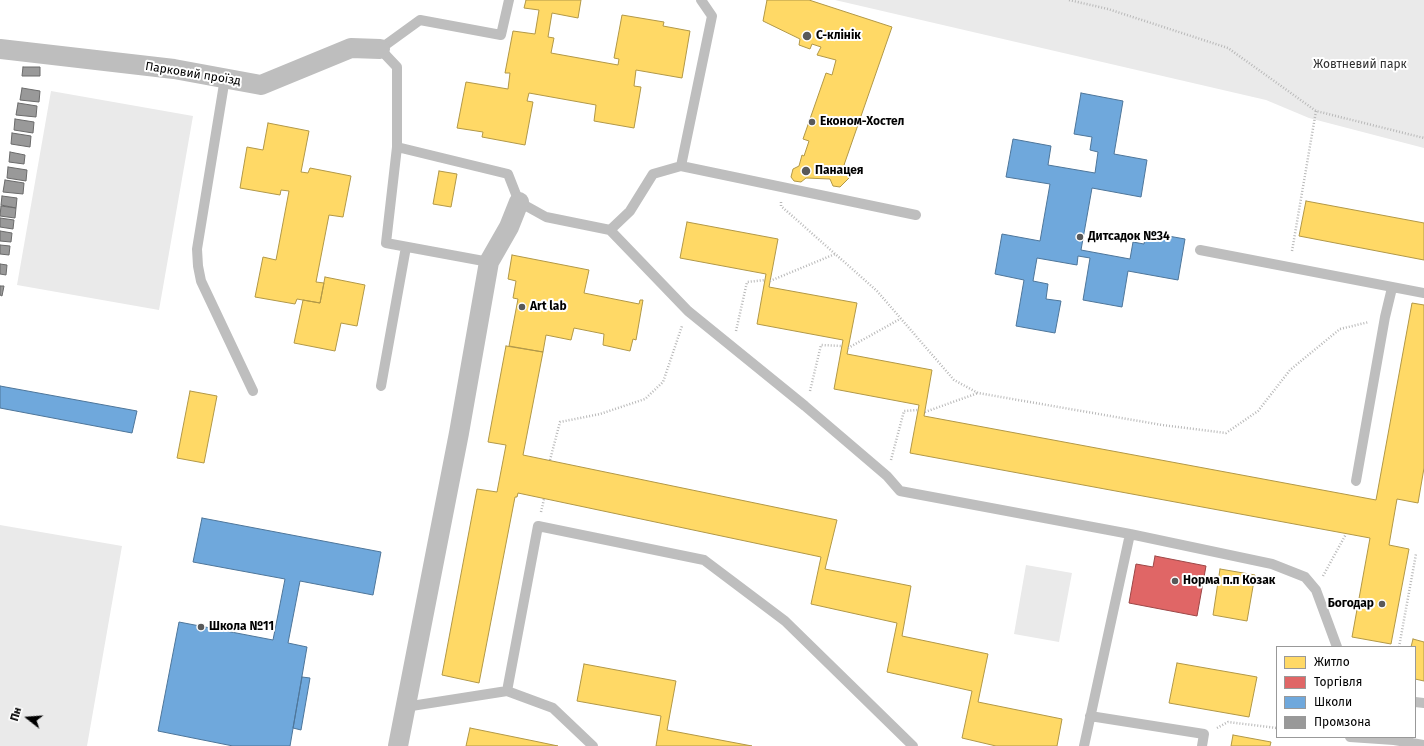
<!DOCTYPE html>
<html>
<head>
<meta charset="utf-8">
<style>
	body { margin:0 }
	#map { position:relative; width:1424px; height:746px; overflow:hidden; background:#fff; font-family:"Fira Sans",sans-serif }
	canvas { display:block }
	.legend { position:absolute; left:1276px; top:646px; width:140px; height:92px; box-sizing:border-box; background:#fff; border:1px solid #999; margin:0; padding:5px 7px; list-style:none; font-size:12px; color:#000 }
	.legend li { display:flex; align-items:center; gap:8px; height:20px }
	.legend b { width:20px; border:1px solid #999 }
	.north { position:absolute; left:8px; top:698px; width:40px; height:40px; -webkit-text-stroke:3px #fff; paint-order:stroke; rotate:287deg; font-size:11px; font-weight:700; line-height:16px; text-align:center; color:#000 }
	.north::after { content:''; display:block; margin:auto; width:14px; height:18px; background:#000; clip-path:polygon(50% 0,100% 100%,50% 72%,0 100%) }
</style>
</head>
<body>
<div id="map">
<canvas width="1424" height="746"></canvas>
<ul class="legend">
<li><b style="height:11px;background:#ffd966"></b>Житло</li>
<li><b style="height:11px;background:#e06666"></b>Торгівля</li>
<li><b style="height:11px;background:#6fa8dc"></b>Школи</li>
<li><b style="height:11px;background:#999"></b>Промзона</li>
</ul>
<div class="north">Пн</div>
</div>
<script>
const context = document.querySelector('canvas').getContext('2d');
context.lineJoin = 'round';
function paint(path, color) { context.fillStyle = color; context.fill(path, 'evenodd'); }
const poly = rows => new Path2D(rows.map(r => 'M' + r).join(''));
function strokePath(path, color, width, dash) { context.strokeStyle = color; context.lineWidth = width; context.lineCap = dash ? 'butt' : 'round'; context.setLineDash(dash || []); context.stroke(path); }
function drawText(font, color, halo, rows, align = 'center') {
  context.font = font + ' "Fira Sans",sans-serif'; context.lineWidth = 4; context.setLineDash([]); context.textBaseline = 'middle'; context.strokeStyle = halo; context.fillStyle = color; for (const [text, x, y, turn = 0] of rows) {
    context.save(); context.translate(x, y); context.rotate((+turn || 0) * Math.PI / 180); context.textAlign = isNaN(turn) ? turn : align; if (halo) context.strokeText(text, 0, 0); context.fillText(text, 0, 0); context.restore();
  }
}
paint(poly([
	[835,0,1424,0,1424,148,1309,118,1266,100],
	[51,91,193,116,159,310,17,285],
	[0,525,122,546,87,746,0,746],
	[1026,565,1072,573,1059,642,1014,634]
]), '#eaeaea');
const homes = poly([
	[526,0,581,0,578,18,552,13,548,37,554,38,551,53,618,65,619,59,614,58,622,15,664,22,663,26,690,31,682,78,636,70,634,86,641,87,634,128,594,121,596,105,529,93,527,101,533,102,525,145,482,137,483,132,457,128,466,82,508,89,510,73,505,73,513,31,535,34,539,10,524,8,526,0],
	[767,0,809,0,892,27,844,165,852,168,849,178,840,187,833,186,830,179,806,178,801,182,794,181,791,177,793,169,799,166,802,155,804,156,809,141,803,139,826,73,832,75,836,60,817,55,821,47,812,44,810,49,799,45,800,39,763,21,767,0],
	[268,123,309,131,301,172,308,173,310,168,351,176,343,217,329,215,316,282,324,283,320,303,297,299,295,304,255,297,263,257,276,260,289,191,281,190,280,195,240,188,247,147,263,150,268,123],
	[439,171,457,174,451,207,433,204,439,171],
	[1306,201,1424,223,1424,260,1299,236,1306,201],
	[687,222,778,239,769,287,857,303,847,354,932,370,924,416,1376,500,1412,303,1424,305,1424,468,1418,503,1397,499,1389,545,1409,549,1391,644,1352,637,1370,538,910,453,919,405,834,389,843,340,757,324,766,274,680,258,687,222],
	[512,255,589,270,584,293,639,304,640,300,643,300,636,340,633,339,630,351,603,345,604,334,574,328,571,340,546,335,543,352,509,346,518,299,513,298,516,281,508,279,512,255],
	[325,277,365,285,357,326,341,323,335,351,294,343,303,300,320,303,325,277],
	[506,346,543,352,523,455,837,520,825,569,911,586,902,636,988,654,978,702,1062,719,1057,746,996,746,962,738,972,691,887,672,897,623,811,604,821,557,518,493,517,497,515,497,479,683,442,675,477,489,497,492,506,445,488,442,506,346],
	[190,391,217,396,204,463,177,458,190,391],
	[1220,569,1255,575,1247,621,1213,615,1220,569],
	[1413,639,1424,642,1424,681,1415,679,1415,647,1411,647,1413,639],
	[1177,663,1257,677,1249,717,1169,703,1177,663],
	[584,664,676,681,667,730,752,746,656,746,661,716,577,701,584,664],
	[470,728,534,741,558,746,466,746,470,728],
	[1233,735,1271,742,1270,746,1231,746,1233,735]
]);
paint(homes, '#ffd966');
strokePath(homes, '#b29847', 1);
const shops = poly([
	[1155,556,1206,566,1197,616,1129,603,1136,564,1153,567,1155,556]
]);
paint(shops, '#e06666');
strokePath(shops, '#9d4747', 1);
const schools = poly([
	[1081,93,1123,101,1114,154,1147,160,1141,197,1092,188,1081,250,1130,259,1133,242,1144,244,1146,232,1185,239,1178,280,1128,271,1122,307,1083,300,1090,258,1078,256,1077,265,1037,258,1033,281,1048,284,1046,299,1061,301,1055,333,1016,326,1024,280,995,274,1002,234,1040,241,1050,184,1006,177,1013,139,1051,146,1048,165,1095,173,1098,152,1090,150,1092,137,1074,134,1081,93],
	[0,386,137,411,132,433,0,408,0,386],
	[202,518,381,552,373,595,300,581,288,643,307,647,290,746,233,746,158,731,179,622,273,640,285,579,193,562,202,518],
	[302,677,310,678,301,730,293,728,302,677]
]);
paint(schools, '#6fa8dc');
strokePath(schools, '#4e769a', 1);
const industry = poly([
	[23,67,40,67,40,76,22,76,23,67],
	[22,88,40,91,39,102,20,100,22,88],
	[18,103,37,106,36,117,16,115,18,103],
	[15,119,34,122,33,133,14,130,15,119],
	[12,133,31,136,30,147,11,144,12,133],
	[10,152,25,155,24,164,9,162,10,152],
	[8,167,27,170,26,181,7,178,8,167],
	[5,180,24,183,23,194,3,192,5,180],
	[2,196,17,198,16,208,1,205,2,196],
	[1,206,16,208,15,218,0,216,1,206],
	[0,218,14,220,13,229,0,227,0,218],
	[0,231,12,233,11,242,0,241,0,231],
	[0,245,10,246,9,255,0,254,0,245],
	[0,264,7,265,6,275,0,274,0,264],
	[0,286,4,286,2,296,0,295,0,286]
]);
paint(industry, '#999');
strokePath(industry, '#6b6b6b', 1);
strokePath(poly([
	[1069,0,1108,9,1228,48,1316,111,1424,138],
	[781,202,781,206,877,291,954,380,978,393,1162,425,1226,433,1258,411,1290,370,1340,329,1369,322],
	[1292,251,1316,111],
	[770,281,835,254],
	[736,331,747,282,765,280],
	[848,348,900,319],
	[810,391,821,345,842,346],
	[925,412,978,393],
	[550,460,560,422,600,414,645,399,663,382,682,326],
	[891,460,904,411,918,410],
	[541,512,544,499],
	[1323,576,1346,534],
	[1399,647,1416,554],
	[1217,728,1228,722,1277,728]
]), '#b8b8b8', 2.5, [1, 2]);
strokePath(poly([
	[509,0,501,35,420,20,380,49,397,67,397,147,508,174,519,202,546,217,610,230,688,311,805,406,887,476,900,491,1130,534,1272,564,1305,577,1316,590,1337,647],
	[225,78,197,249,198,266,201,281,253,391],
	[397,147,386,243,489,262],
	[681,166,712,16,701,0],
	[610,230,630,211,653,174,681,166,916,215],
	[1200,250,1424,293],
	[381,386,406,247],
	[1356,481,1385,317,1392,288],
	[507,691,553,708,593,746],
	[1415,702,1424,703],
	[405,707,507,691,538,526,704,560,785,621,913,746],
	[1090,716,1204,734,1202,746],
	[1350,737,1394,740,1424,745],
	[1084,746,1130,534]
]), '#bebebe', 10);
strokePath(poly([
	[0,49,174,69,261,85,351,48,380,49],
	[398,746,459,433,489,262,509,227,519,202]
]), '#bebebe', 20);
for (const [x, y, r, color] of [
	[807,36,5,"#595959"],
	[812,122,4,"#595959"],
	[806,171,5,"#595959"],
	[1080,237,4,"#595959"],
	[522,307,4,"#595959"],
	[1175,581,4,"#595959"],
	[1382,604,4,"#595959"],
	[201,627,4,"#595959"]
]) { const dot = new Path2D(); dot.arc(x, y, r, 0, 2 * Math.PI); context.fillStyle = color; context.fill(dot); strokePath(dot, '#fff', 1.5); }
drawText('bold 12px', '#000', '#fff', [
	["С-клінік",816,36],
	["Економ-Хостел",820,122],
	["Панацея",815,171],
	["Дитсадок №34",1088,237],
	["Art lab",530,307],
	["Норма п.п Козак",1183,581],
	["Богодар",1374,604,"right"],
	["Школа №11",209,627]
], 'left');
drawText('12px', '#303030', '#fff', [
	["Жовтневий парк",1360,65]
]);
drawText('12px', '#000', '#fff', [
	["Парковий проїзд",193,74,9]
]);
</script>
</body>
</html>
